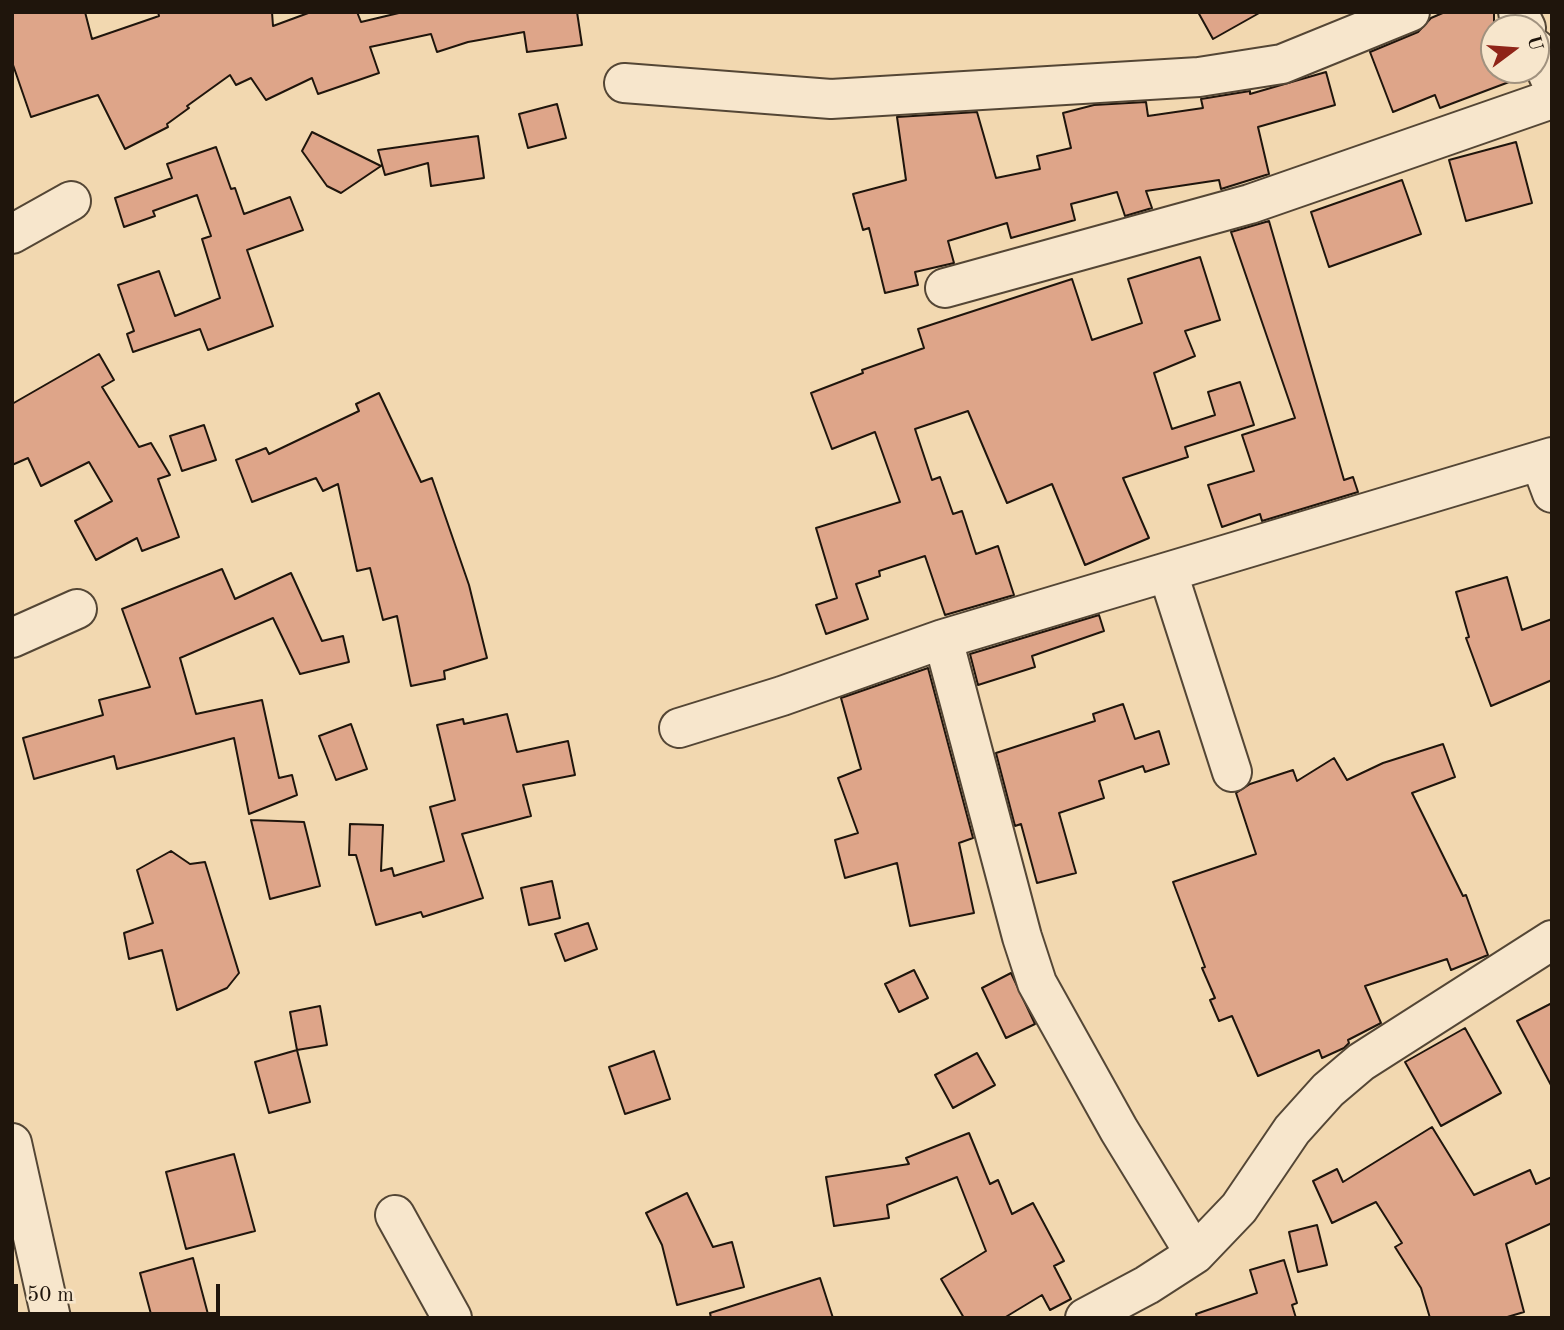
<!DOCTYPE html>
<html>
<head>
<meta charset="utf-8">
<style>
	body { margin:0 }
	#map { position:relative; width:1564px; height:1330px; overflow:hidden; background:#f2d8b0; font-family:"Old Standard TT",serif }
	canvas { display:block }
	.frame { position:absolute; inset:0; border:14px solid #1f150c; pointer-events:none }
	.north { position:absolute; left:1480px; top:14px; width:70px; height:70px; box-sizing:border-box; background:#f7e6cc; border:2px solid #a1927f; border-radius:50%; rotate:74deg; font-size:19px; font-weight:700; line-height:28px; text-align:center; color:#1f150c }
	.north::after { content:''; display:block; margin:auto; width:24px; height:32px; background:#8f2418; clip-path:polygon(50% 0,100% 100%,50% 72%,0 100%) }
	.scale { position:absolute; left:14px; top:1284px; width:206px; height:32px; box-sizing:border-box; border:4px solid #1f150c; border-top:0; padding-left:9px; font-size:21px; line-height:24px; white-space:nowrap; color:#1f150c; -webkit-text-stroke:5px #f7e6cc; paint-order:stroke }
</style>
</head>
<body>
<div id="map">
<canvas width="1564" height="1330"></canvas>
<div class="frame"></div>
<div class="north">U</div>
<div class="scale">50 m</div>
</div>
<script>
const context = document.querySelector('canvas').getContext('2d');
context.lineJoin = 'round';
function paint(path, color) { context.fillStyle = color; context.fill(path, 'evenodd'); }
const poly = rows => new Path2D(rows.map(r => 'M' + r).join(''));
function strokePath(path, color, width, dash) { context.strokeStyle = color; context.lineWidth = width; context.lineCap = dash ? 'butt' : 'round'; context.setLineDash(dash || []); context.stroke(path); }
const building = poly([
	[12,12,85,12,92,39,159,16,158,12,272,12,273,26,311,12,357,12,361,22,403,12,577,12,582,45,527,52,524,32,468,42,437,52,431,34,370,47,379,73,318,94,312,78,266,100,251,78,236,85,230,75,187,106,189,108,167,124,168,127,125,149,98,95,31,117,12,62,12,12],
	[1198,12,1261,12,1213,39,1198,12],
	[1445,12,1494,12,1494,70,1522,70,1525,76,1440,108,1435,95,1393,112,1370,52,1418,32,1431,18,1445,12],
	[1326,72,1335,105,1258,127,1269,174,1221,189,1219,180,1146,191,1152,208,1125,216,1117,192,1071,204,1075,220,1011,238,1007,223,948,241,954,263,915,272,918,285,885,293,869,228,863,230,853,194,906,180,897,117,977,112,996,178,1040,169,1037,156,1071,148,1063,113,1094,105,1146,102,1148,116,1203,108,1201,99,1250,91,1250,94,1326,72],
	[557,104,566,138,528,148,519,114,557,104],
	[312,132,381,166,341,193,327,186,302,151,312,132],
	[478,136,484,178,431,186,428,163,385,175,378,150,478,136],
	[1516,142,1532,203,1466,221,1449,160,1516,142],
	[216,147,231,189,235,188,244,214,290,197,303,230,247,250,273,326,208,350,200,329,133,352,127,334,134,331,118,285,159,271,175,316,220,298,202,239,211,236,197,195,153,211,155,216,124,227,115,198,172,178,167,164,216,147],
	[1402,180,1421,234,1329,267,1311,212,1402,180],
	[1269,221,1344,480,1353,477,1358,492,1262,521,1260,514,1222,527,1208,485,1254,471,1242,435,1295,418,1231,232,1269,221],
	[1200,257,1220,320,1185,331,1195,356,1154,373,1172,429,1215,415,1208,392,1240,382,1254,425,1185,447,1188,457,1123,478,1149,538,1085,565,1052,484,1007,503,968,411,915,429,932,480,940,477,953,514,962,511,976,554,998,546,1014,595,945,615,925,556,879,571,880,576,856,584,868,619,826,634,816,605,837,598,816,528,900,502,875,432,832,449,811,393,863,373,862,370,924,348,918,329,1072,279,1092,340,1142,323,1128,279,1200,257],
	[99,354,114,380,102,387,139,447,151,443,170,475,158,479,179,537,142,551,137,538,96,560,75,521,112,501,89,462,41,486,28,458,12,465,12,404,99,354],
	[379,393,421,482,432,478,469,585,487,658,444,671,445,679,411,686,397,616,383,620,370,568,357,571,338,484,323,491,316,478,252,502,236,460,266,448,269,454,359,411,356,404,379,393],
	[204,425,216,460,182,471,170,436,204,425],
	[222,569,235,599,291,573,322,641,343,636,349,662,300,674,273,618,180,658,196,714,262,700,279,778,292,775,297,795,249,814,234,738,117,769,114,756,34,779,23,738,103,715,99,700,150,687,122,609,222,569],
	[1507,577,1522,630,1552,619,1552,680,1491,706,1466,638,1469,637,1456,592,1507,577],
	[1099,615,1104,631,1032,656,1035,667,978,685,970,654,1099,615],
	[928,668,973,838,959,843,974,913,910,926,897,863,845,878,835,840,858,833,838,778,861,769,841,698,928,668],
	[1123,704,1135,739,1159,731,1169,764,1145,772,1143,766,1099,781,1104,798,1059,813,1076,873,1037,883,1021,824,1015,826,996,753,1095,721,1093,714,1123,704],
	[507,714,517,752,568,741,575,775,523,785,531,816,462,834,483,898,423,917,421,912,376,925,356,855,349,855,350,824,383,825,381,871,392,868,394,876,444,861,430,807,455,800,437,725,463,719,464,724,507,714],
	[351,724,367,769,336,780,319,736,351,724],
	[1443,744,1455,777,1412,793,1463,896,1466,895,1488,955,1451,970,1447,959,1365,986,1381,1023,1348,1040,1349,1043,1344,1048,1322,1058,1319,1050,1258,1076,1232,1016,1219,1021,1210,1000,1215,998,1202,968,1205,967,1173,882,1256,854,1236,793,1250,784,1293,770,1297,781,1334,758,1347,780,1383,763,1443,744],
	[251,820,304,822,320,886,270,899,251,820],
	[171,851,190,864,205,862,239,973,227,988,177,1010,162,950,129,959,124,933,153,923,137,870,171,851],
	[552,881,560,918,529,925,521,888,552,881],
	[588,923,597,949,565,961,555,934,588,923],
	[914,970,928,998,899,1012,885,984,914,970],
	[1011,973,1035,1024,1006,1038,982,988,1011,973],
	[1552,1003,1552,1087,1517,1021,1552,1003],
	[320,1006,327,1045,297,1050,290,1012,320,1006],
	[1465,1028,1501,1093,1441,1126,1405,1062,1465,1028],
	[297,1050,310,1102,269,1113,255,1062,297,1050],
	[654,1051,670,1099,625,1114,609,1067,654,1051],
	[977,1053,995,1085,953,1108,935,1075,977,1053],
	[1432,1127,1474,1195,1530,1170,1536,1184,1552,1177,1552,1223,1506,1244,1524,1312,1504,1318,1430,1318,1421,1288,1395,1247,1402,1243,1376,1202,1332,1223,1313,1181,1337,1169,1343,1182,1432,1127],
	[969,1133,990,1184,998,1180,1012,1214,1033,1203,1064,1261,1054,1266,1071,1299,1050,1310,1042,1295,1004,1318,964,1318,941,1279,986,1251,957,1177,887,1205,889,1218,834,1226,826,1177,909,1164,906,1158,969,1133],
	[234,1154,255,1231,186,1249,166,1172,234,1154],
	[687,1193,713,1247,732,1242,744,1287,677,1305,662,1245,646,1213,687,1193],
	[1317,1225,1327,1265,1298,1272,1289,1232,1317,1225],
	[193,1258,209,1318,152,1318,140,1273,193,1258],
	[1284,1260,1297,1303,1292,1305,1296,1318,1197,1318,1196,1314,1257,1293,1250,1270,1284,1260],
	[820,1278,833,1318,711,1318,710,1313,820,1278]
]);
paint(building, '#dea589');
strokePath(building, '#1f150c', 2);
const minor = poly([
	[1518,12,1526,28],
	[1536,49,1552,83],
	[624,83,831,99,1199,77,1282,64,1410,12],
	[12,234,71,201],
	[945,288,1250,204,1552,99],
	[1540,461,1552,493],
	[1168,573,1232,772],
	[12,638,77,609],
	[943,639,1022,937,1037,983,1119,1130,1195,1254],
	[679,728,782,696,943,639,1552,457],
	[12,1143,51,1318],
	[395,1215,452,1318],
	[1085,1318,1147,1285,1195,1254,1239,1208,1292,1130,1328,1090,1361,1062,1552,940]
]);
strokePath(minor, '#544635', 42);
strokePath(minor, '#f7e6cc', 38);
</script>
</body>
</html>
